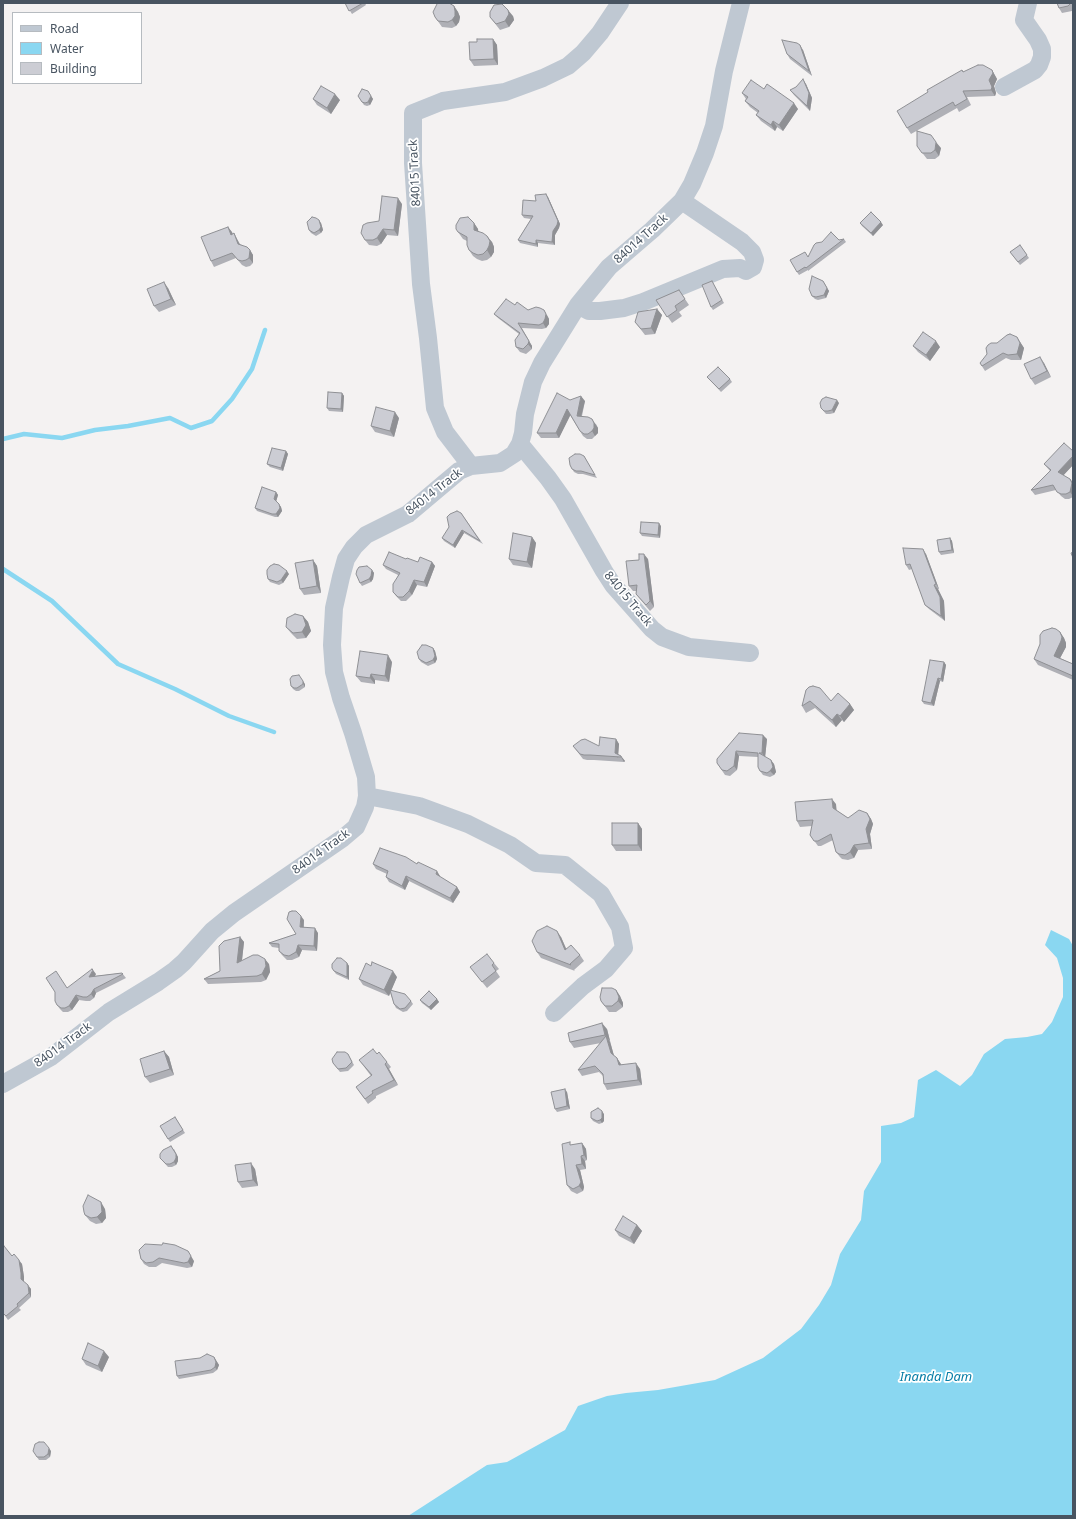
<!DOCTYPE html>
<html>
<head>
<meta charset="utf-8">
<style>
	body { margin:0 }
	#map { position:relative; width:1076px; height:1519px; overflow:hidden; background:#f4f2f2; font-family:"Noto Sans",sans-serif }
	canvas { display:block }
	.frame { position:absolute; inset:0; border:4px solid #485461; pointer-events:none }
	.legend { position:absolute; left:12px; top:12px; width:130px; height:72px; box-sizing:border-box; background:#fff; border:1px solid #b6bbc0; margin:0; padding:5px 7px; list-style:none; font-size:12px; color:#485461 }
	.legend li { display:flex; align-items:center; gap:8px; height:20px }
	.legend b { width:20px; border:1px solid #b6bbc0 }
</style>
</head>
<body>
<div id="map">
<canvas width="1076" height="1519"></canvas>
<div class="frame"></div>
<ul class="legend">
<li><b style="height:5px;background:#bfc8d2"></b>Road</li>
<li><b style="height:11px;background:#8ad7f1"></b>Water</li>
<li><b style="height:11px;background:#cccdd4"></b>Building</li>
</ul>
</div>
<script>
const context = document.querySelector('canvas').getContext('2d');
context.lineJoin = 'round';
function paint(path, color) { context.fillStyle = color; context.fill(path, 'evenodd'); }
const poly = rows => new Path2D(rows.map(r => 'M' + r).join(''));
function strokePath(path, color, width, dash) { context.strokeStyle = color; context.lineWidth = width; context.lineCap = dash ? 'butt' : 'round'; context.setLineDash(dash || []); context.stroke(path); }
function drawText(font, color, halo, rows, align = 'center') {
  context.font = font + ' "Noto Sans",sans-serif'; context.lineWidth = 3.5; context.setLineDash([]); context.textBaseline = 'middle'; context.strokeStyle = halo; context.fillStyle = color; for (const [text, x, y, turn = 0] of rows) {
    context.save(); context.translate(x, y); context.rotate((+turn || 0) * Math.PI / 180); context.textAlign = isNaN(turn) ? turn : align; if (halo) context.strokeText(text, 0, 0); context.fillText(text, 0, 0); context.restore();
  }
}
paint(poly([
	[1051,930,1069,939,1073,946,1073,1516,408,1516,487,1465,507,1462,565,1430,578,1406,607,1396,626,1393,658,1390,715,1380,763,1358,801,1329,819,1305,831,1285,840,1254,861,1220,864,1191,881,1162,881,1126,901,1123,914,1117,918,1080,936,1070,960,1086,972,1075,984,1054,1005,1039,1027,1037,1042,1034,1052,1022,1063,997,1063,978,1057,958,1045,945]
]), '#8ad7f1');
strokePath(poly([
	[3,439,24,434,62,438,95,430,128,426,170,418,191,428,212,421,232,399,252,369,265,330],
	[3,569,52,601,118,664,175,689,229,716,274,732]
]), '#8ad7f1', 4.5);
strokePath(poly([
	[1004,87,1035,70,1039,65,1042,57,1042,49,1038,40,1024,20,1028,3],
	[578,305,589,311,600,311,624,308,643,302,723,269,740,268,746,271,753,267,755,260,752,252,742,242,682,201],
	[520,444,548,478,563,499,604,571,613,585,652,629,662,637,689,647,750,653],
	[471,466,445,432,435,408,428,338,421,284,413,163,413,113,443,101,505,92,543,78,568,66,583,53,600,33,620,3],
	[367,796,419,806,468,824,510,845,536,863,565,865,601,894,620,927,624,948,606,969,583,986,554,1013],
	[3,1084,51,1057,109,1012,158,982,175,970,184,962,212,931,234,913,343,838,356,827,365,807,367,796,366,777,353,733,341,698,334,672,332,645,334,608,341,577,346,559,354,547,366,535,408,514,459,471,471,466,500,463,514,454,520,444,523,433,525,414,533,382,542,363,578,305,609,267,652,230,682,201,692,184,705,153,714,126,724,71,741,3]
]), '#bfc8d2', 18);
paint(poly([
	[345,3,365,3,366,5,352,14],
	[1057,3,1073,3,1073,9,1072,11,1062,13,1059,8],
	[454,6,458,12,460,17,459,22,456,26,452,28,442,27,435,17],
	[513,16,514,20,509,27,500,30,490,17],
	[493,39,497,45,498,65,474,66,470,60,477,42],
	[803,50,812,76,790,59,787,54],
	[962,70,964,72,992,70,997,79,994,86,996,93,995,96,967,97,971,105,959,112,957,108,911,134,907,128],
	[806,84,812,98,810,111,794,95,790,90],
	[764,89,798,109,783,131,777,127,775,131,761,121,756,115,758,113,750,107,745,101,746,99,742,93],
	[368,91,373,99,370,105,367,106,364,105,358,96],
	[313,99,340,100,331,114,317,105],
	[917,146,941,148,939,156,935,159,927,159],
	[548,197,560,224,559,228,555,235,555,245,538,243,538,247,520,243,518,240,531,219,524,218,522,215,536,201],
	[402,204,398,236,387,235,381,244,377,246,369,245,365,240,379,221],
	[321,223,323,230,321,233,316,236,311,233,309,230],
	[474,223,478,229,478,231,492,242,494,247,494,252,491,257,487,260,482,261,477,259,473,256,469,250,467,241,463,239,458,232],
	[860,223,883,225,873,236,862,226],
	[228,227,233,234,234,233,237,239,240,244,250,250,253,255,253,263,250,266,246,267,242,265,236,258,214,267,211,261],
	[844,239,846,242,808,271,808,270,799,275,797,272,808,256,839,240],
	[1020,245,1029,258,1020,265,1010,252],
	[712,281,724,303,713,310,711,307],
	[823,281,829,291,826,298,818,300,815,299,812,296],
	[168,288,176,305,159,312,154,306],
	[679,290,689,305,679,312,682,316,672,323,656,300],
	[515,305,528,310,547,315,549,319,549,324,546,328,542,329,522,328,532,346,532,349,526,354,520,352,516,347,519,334,498,318,494,314],
	[657,309,662,315,655,334,645,335,635,322],
	[1020,342,1024,348,1021,360,1011,360,1006,358,985,371,980,363],
	[913,346,940,347,930,361,918,352],
	[1044,363,1051,377,1035,385,1031,379],
	[707,377,730,379,732,382,721,392],
	[342,393,344,396,343,412,329,411,327,408],
	[570,400,585,401,582,416,596,424,598,428,598,433,592,439,587,439,583,436,570,415,559,438,541,438,537,433],
	[839,403,834,413,830,414,826,414,821,408],
	[399,418,394,437,375,432,371,426],
	[286,451,288,454,283,471,270,467,267,464],
	[1073,451,1073,465,1063,475,1070,479,1073,483,1073,497,1069,499,1065,499,1061,496,1056,490,1035,495,1031,490,1050,471,1044,464],
	[584,456,597,478,583,474,578,474,574,472,570,465],
	[276,492,278,495,276,501,281,507,282,511,278,517,275,517,257,511,255,508],
	[461,513,483,544,464,533,455,548,444,541,442,538],
	[661,526,660,538,642,536,640,533],
	[532,537,536,543,532,568,513,565,509,559],
	[950,538,952,541,954,553,941,555,939,552],
	[926,554,939,589,938,589,944,601,945,621,929,609,925,605,912,569,909,570,906,565],
	[406,559,418,562,432,562,435,566,427,587,417,585,412,595,406,601,401,601,396,596,393,592,398,575,386,569,383,565],
	[648,559,654,607,650,611,640,599,636,594,636,591,633,591,629,586],
	[313,560,317,566,321,593,304,595,300,589],
	[372,570,374,573,373,579,371,582,362,586,360,583],
	[289,574,283,583,279,585,270,582,268,579],
	[303,616,308,622,311,631,306,638,297,639,291,633,286,627],
	[1060,632,1064,638,1066,643,1066,647,1060,658,1073,664,1073,680,1038,665,1034,659],
	[433,648,435,651,437,659,435,663,428,666,421,662,419,659],
	[392,662,389,682,375,680,375,684,361,682,356,676],
	[944,662,946,665,943,682,940,681,934,706,924,704,922,701],
	[305,684,305,687,299,691,296,691,293,689,291,686],
	[806,690,831,701,850,704,854,710,844,722,842,720,836,727,815,708,806,713,802,706],
	[616,739,619,744,618,754,621,756,625,761,624,762,594,760,587,760,583,759,573,746,599,746],
	[767,739,765,757,774,764,776,772,774,775,770,777,763,775,760,771,758,757,739,756,737,770,730,776,725,775,717,763,717,759],
	[836,804,836,810,848,818,867,813,871,819,873,824,870,834,872,849,858,850,854,858,848,860,842,859,840,857,836,852,833,840,821,846,818,846,810,835,812,826,800,827,797,821],
	[638,823,642,829,642,851,616,851,612,845],
	[373,864,417,864,440,876,440,877,457,887,460,892,453,903,409,881,405,890,389,882,386,877,387,874,376,869],
	[304,920,304,927,318,933,317,951,302,950,299,957,292,960,287,960,282,955,279,951,279,948,272,947,269,943,296,934],
	[240,937,244,942,242,961,269,964,270,972,266,980,261,982,208,984,204,979,220,971],
	[561,937,566,948,580,955,584,961,574,970,575,971,541,958,537,952],
	[347,963,349,966,349,980,336,974,332,968],
	[494,963,499,969,496,971,500,977,487,988,470,967],
	[122,973,126,978,96,993,94,998,90,1001,86,1001,79,1000,72,1010,68,1012,63,1012,60,1009,57,1005,67,988,96,974,95,976],
	[397,977,391,990,411,1001,413,1004,407,1011,403,1012,396,1008,394,1004,390,992,389,996,363,985,359,979],
	[616,990,620,996,623,1003,623,1007,616,1012,609,1012,601,1001],
	[437,999,439,1002,431,1010,422,1003,420,1000],
	[607,1029,614,1056,617,1058,621,1065,640,1069,642,1085,607,1090,604,1084,603,1076,599,1072,582,1076,578,1070,601,1043,574,1048,570,1042],
	[164,1051,169,1057,174,1075,150,1083,145,1077],
	[348,1054,354,1065,348,1071,340,1072,333,1063],
	[377,1054,387,1062,391,1067,389,1069,398,1085,376,1096,376,1098,368,1104,356,1087,371,1076,359,1060],
	[567,1092,570,1109,557,1112,555,1109],
	[604,1114,604,1121,602,1123,599,1124,593,1121,591,1118],
	[175,1117,185,1133,170,1142,168,1139],
	[582,1143,586,1149,587,1160,585,1161,586,1169,580,1170,584,1187,583,1191,577,1194,571,1191,567,1185,572,1145],
	[174,1149,178,1157,178,1161,176,1165,172,1167,168,1167,160,1158],
	[255,1169,258,1186,242,1188,238,1182],
	[105,1209,106,1218,102,1223,96,1224,90,1221,85,1215],
	[637,1225,642,1231,634,1244,619,1236,615,1230],
	[3,1246,12,1256,22,1264,24,1277,24,1282,31,1289,31,1297,19,1308,21,1310,8,1320,3,1313],
	[139,1250,194,1261,192,1267,187,1268,162,1263,156,1267,149,1267,144,1264,141,1259],
	[109,1357,102,1372,86,1365,82,1359],
	[214,1357,219,1365,217,1370,213,1373,179,1379,177,1376],
	[51,1451,50,1457,46,1460,39,1460,37,1457]
]), '#afb0b6');
paint(poly([
	[454,6,458,12,460,17,459,22,456,26,452,20],
	[508,10,513,16,514,20,509,27,505,21],
	[493,39,497,45,498,65,494,59],
	[800,45,803,50,812,76,809,71],
	[992,70,997,79,994,86,996,93,995,96,991,90,989,80],
	[803,79,806,84,812,98,810,111,807,106],
	[335,94,340,100,331,114,327,108],
	[371,96,373,99,370,105,368,102],
	[794,103,798,109,783,131,779,125],
	[773,121,777,127,775,131,771,125],
	[936,142,941,148,939,156,935,150],
	[546,194,548,197,560,224,559,228,555,235,555,245,552,242],
	[398,198,402,204,398,236,394,230],
	[319,220,321,223,323,230,321,233,319,230],
	[881,222,883,225,873,236,871,233],
	[474,223,478,229,479,236,474,230],
	[228,227,232,232,235,240,231,235],
	[383,229,387,235,381,244,377,238],
	[234,233,242,249,238,244],
	[487,236,492,242,494,247,494,252,491,257,487,250],
	[536,240,538,243,538,247,536,244],
	[250,250,253,255,253,263,249,258],
	[823,281,829,291,826,298,824,295],
	[164,282,168,288,176,305,171,299],
	[657,309,662,315,655,334,651,328],
	[544,310,549,319,549,324,546,328,543,323],
	[518,323,532,346,532,349,528,344],
	[1017,337,1024,348,1021,360,1017,354],
	[936,341,940,347,930,361,926,355],
	[1040,357,1044,363,1051,377,1047,371],
	[342,393,344,396,343,412,341,409],
	[581,396,585,401,580,421,577,416],
	[837,400,839,403,834,413,832,410],
	[567,409,571,414,559,438,556,433],
	[395,412,399,418,394,437,390,431],
	[592,419,598,428,598,433,595,436,592,431],
	[286,451,288,454,283,471,281,468],
	[1073,456,1073,465,1062,477,1058,472],
	[1070,479,1073,483,1073,496,1070,492],
	[276,492,278,495,276,502,274,499],
	[279,504,281,507,282,511,278,517,276,514],
	[659,523,661,526,660,538,658,535],
	[462,530,464,533,455,548,453,545],
	[532,537,536,543,532,568,527,562],
	[950,538,952,541,954,553,952,550],
	[923,549,926,554,939,589,936,584],
	[644,554,648,559,654,607,650,601],
	[313,560,317,566,321,593,317,586],
	[432,562,435,566,427,587,424,582],
	[372,570,374,573,373,579,371,582,369,579],
	[287,571,289,574,283,583,281,580],
	[414,580,417,585,412,595,409,591],
	[934,585,938,589,944,601,945,621,941,616],
	[303,616,308,622,311,631,306,638,302,632],
	[1060,632,1064,638,1066,643,1066,647,1058,662,1054,656],
	[433,648,435,651,437,659,435,663,433,660],
	[388,655,392,662,389,682,385,676],
	[944,662,946,665,943,682,941,679],
	[371,674,375,680,375,684,370,678],
	[938,678,940,681,934,706,931,703],
	[303,681,305,684,305,687,303,684],
	[850,704,854,710,844,722,840,716],
	[837,714,842,720,836,727,832,720],
	[763,735,767,739,765,758,762,753],
	[616,739,619,744,618,758,615,753],
	[736,751,739,756,737,770,734,766],
	[621,756,625,761,624,762,621,757],
	[771,760,774,764,776,772,774,775,770,771],
	[832,799,836,804,837,814,833,808],
	[867,813,871,819,873,824,870,834,872,849,869,843,866,829],
	[638,823,642,829,642,851,638,845],
	[854,845,858,850,854,858,850,852],
	[437,871,440,876,439,879,436,874],
	[406,876,409,881,405,890,402,886],
	[457,887,460,892,453,903,450,898],
	[301,916,304,920,303,932,300,927],
	[315,928,318,933,317,951,314,946],
	[557,931,561,937,569,956,565,950],
	[240,937,244,942,241,968,237,963],
	[298,945,302,950,299,957,296,952],
	[265,959,269,964,270,972,266,980,262,974],
	[347,963,349,966,349,980,347,977],
	[93,970,96,974,92,981,89,977],
	[393,971,397,977,389,996,384,990],
	[94,989,96,993,94,998,91,994],
	[616,990,620,996,623,1003,623,1007,618,1001],
	[76,995,79,1000,72,1010,69,1006],
	[437,999,439,1002,431,1010,429,1007],
	[602,1023,607,1029,610,1041,605,1035],
	[606,1036,610,1042,615,1059,611,1053],
	[164,1051,169,1057,174,1075,170,1069],
	[617,1058,621,1064,623,1071,619,1065],
	[636,1063,640,1069,642,1085,638,1080],
	[385,1064,389,1069,398,1085,394,1080],
	[565,1089,567,1092,570,1109,567,1106],
	[602,1111,604,1114,604,1121,602,1123,600,1120],
	[582,1143,586,1149,587,1160,584,1155],
	[171,1146,178,1157,178,1161,176,1165,174,1162],
	[581,1156,585,1161,586,1169,582,1164],
	[251,1163,255,1169,258,1186,253,1180],
	[576,1165,580,1170,584,1187,583,1191,579,1186],
	[101,1202,105,1209,106,1218,102,1223,97,1217],
	[637,1225,642,1231,634,1244,630,1238],
	[188,1251,194,1261,192,1267,188,1262],
	[19,1260,22,1264,24,1277,24,1283,21,1279],
	[28,1285,31,1289,31,1297,29,1293],
	[104,1351,109,1357,102,1372,98,1366],
	[214,1357,219,1365,217,1370,215,1367],
	[49,1448,51,1451,50,1457,48,1454]
]), '#8f9094');
const building = poly([
	[345,3,363,3,349,11,345,3],
	[437,3,449,3,454,6,455,11,455,16,452,20,448,22,438,21,435,17,433,12,437,4,437,3],
	[1057,3,1071,3,1068,6,1059,8,1057,3],
	[502,4,508,10,509,14,505,21,496,24,490,17,490,12,494,5,502,4],
	[477,39,493,39,494,59,470,60,469,42,477,42,477,39],
	[782,40,797,43,800,45,809,71,787,54,782,40],
	[978,65,983,65,992,70,993,73,989,80,992,87,991,90,963,91,967,99,955,106,953,102,907,128,897,111,928,92,927,90,962,70,963,72,978,65],
	[803,79,809,93,807,106,790,90,796,87,803,79],
	[751,80,764,89,767,84,794,103,779,125,773,121,771,125,756,115,759,111,745,101,748,97,742,93,751,80],
	[321,86,335,94,327,108,313,99,321,86],
	[362,89,368,91,371,96,368,102,365,103,362,102,358,96,362,89],
	[917,131,931,135,936,142,935,150,931,153,922,153,917,146,917,131],
	[546,194,558,221,557,225,553,231,552,242,536,240,536,244,518,240,533,216,522,215,523,200,536,201,535,195,546,194],
	[382,196,398,198,394,230,383,229,377,238,373,240,365,240,361,233,363,225,367,223,379,221,382,196],
	[871,212,881,222,871,233,860,223,871,212],
	[312,217,316,218,319,220,321,227,319,230,314,233,309,230,307,222,312,217],
	[468,217,474,223,474,230,483,233,487,236,490,241,489,246,487,250,483,254,478,255,473,253,469,250,467,245,467,237,458,232,456,229,456,225,460,218,468,217],
	[228,227,231,235,234,233,238,244,247,247,250,250,249,258,246,260,242,261,238,260,232,253,211,261,201,237,228,227],
	[831,232,839,240,844,239,806,268,805,267,797,272,790,260,805,252,808,257,814,245,816,243,822,242,831,232],
	[1020,245,1027,255,1018,262,1010,252,1020,245],
	[812,276,823,281,827,288,824,295,816,297,812,296,809,289,812,276],
	[712,281,722,300,711,307,702,285,712,281],
	[164,282,171,299,154,306,147,289,164,282],
	[679,290,685,299,675,306,677,310,667,317,656,300,679,290],
	[506,299,515,305,517,302,528,310,536,307,540,308,544,310,546,314,545,319,543,323,539,325,518,323,529,341,528,344,523,349,516,347,515,340,520,333,494,314,506,299],
	[657,309,651,328,641,329,635,322,638,312,657,309],
	[923,332,936,341,926,355,913,346,923,332],
	[1010,334,1017,337,1020,343,1017,354,1008,355,1003,353,982,366,980,363,987,354,986,348,988,345,991,343,997,343,1007,335,1010,334],
	[1040,357,1047,371,1031,379,1024,364,1040,357],
	[718,367,730,379,719,389,707,377,718,367],
	[328,392,342,393,341,409,327,408,328,392],
	[557,393,570,400,581,396,577,416,588,417,592,419,594,423,594,428,592,431,588,434,584,434,580,431,567,409,556,433,537,433,557,393],
	[826,397,837,400,832,410,828,411,824,411,821,408,820,403,822,399,826,397],
	[376,407,395,412,390,431,371,426,376,407],
	[1064,443,1073,451,1073,456,1058,472,1070,479,1072,483,1070,492,1066,494,1061,494,1057,492,1053,485,1031,490,1051,470,1044,464,1064,443],
	[272,448,286,451,281,468,267,464,272,448],
	[575,454,580,454,584,456,595,475,581,471,576,471,572,469,570,465,569,458,575,454],
	[262,487,276,492,274,499,279,504,280,508,276,514,272,514,255,508,262,487],
	[457,511,461,513,480,541,462,530,453,545,442,538,449,527,447,517,450,514,457,511],
	[641,522,659,523,658,535,640,533,641,522],
	[513,533,532,537,527,562,509,559,513,533],
	[950,538,952,550,939,552,937,540,950,538],
	[903,548,923,549,936,584,934,585,940,597,941,616,925,605,910,564,906,565,903,548],
	[389,552,406,559,407,558,418,562,420,557,432,562,424,582,414,580,409,591,403,597,398,597,393,592,393,584,400,573,383,565,389,552],
	[1073,552,1073,558,1071,553,1073,552],
	[639,554,644,554,650,601,646,605,636,594,637,585,629,586,626,561,639,560,639,554],
	[313,560,317,586,300,589,295,563,313,560],
	[274,564,279,565,287,571,281,580,277,582,268,579,267,574,267,570,270,566,274,564],
	[367,566,372,570,371,576,369,579,360,583,356,574,357,570,359,567,367,566],
	[295,614,303,616,306,625,302,632,293,633,286,627,287,618,295,614],
	[1052,628,1056,629,1060,632,1062,637,1061,641,1054,656,1073,664,1073,676,1034,659,1040,644,1040,635,1043,631,1052,628],
	[422,645,426,645,433,648,435,656,433,660,426,663,419,659,417,652,422,645],
	[360,651,388,655,385,676,371,674,370,678,356,676,360,651],
	[930,660,944,662,941,679,938,678,931,703,922,701,930,660],
	[299,675,303,681,303,684,297,688,294,688,291,686,290,679,292,676,299,675],
	[813,686,820,688,831,701,838,693,850,704,840,716,837,714,832,720,810,701,802,706,806,690,809,687,813,686],
	[739,733,763,735,762,753,759,753,771,760,773,767,770,771,767,773,760,771,758,767,758,753,736,751,734,766,727,771,722,770,717,763,717,759,739,733],
	[600,737,616,739,615,753,621,756,621,757,590,755,584,755,580,754,573,746,581,740,585,739,599,746,600,737],
	[832,799,833,808,848,818,859,810,867,813,870,819,866,829,869,843,854,845,850,852,845,855,839,854,836,852,831,834,818,841,814,841,810,835,813,820,797,821,795,802,832,799],
	[612,823,638,823,638,845,612,845,612,823],
	[380,848,406,857,417,864,418,862,437,871,436,874,457,887,450,898,406,876,402,886,386,877,388,871,373,864,380,848],
	[292,911,296,911,301,916,300,927,315,928,314,946,298,945,296,952,289,956,284,955,279,951,279,944,269,943,296,934,287,919,289,912,292,911],
	[547,926,557,931,565,950,571,945,580,955,570,964,571,965,537,952,532,941,537,931,547,926],
	[240,937,237,963,253,955,258,955,265,959,266,966,262,974,257,976,204,979,220,971,219,946,224,941,240,937],
	[487,954,494,963,492,965,496,971,482,982,470,967,487,954],
	[337,958,341,958,347,963,347,977,334,971,332,968,332,964,337,958],
	[372,962,393,971,384,990,359,979,366,963,371,966,372,962],
	[92,969,93,970,89,977,122,973,123,974,94,989,91,994,87,997,83,997,76,995,69,1006,65,1008,61,1008,57,1005,55,1001,55,992,46,978,56,971,67,988,92,969],
	[602,988,612,988,616,990,619,997,618,1001,612,1006,605,1006,601,1001,600,997,602,988],
	[390,990,405,994,411,1001,405,1008,400,1009,394,1004,390,990],
	[429,991,437,999,429,1007,420,1000,429,991],
	[602,1023,605,1035,570,1042,568,1033,602,1023],
	[606,1036,611,1053,617,1058,619,1065,636,1063,638,1080,604,1084,603,1074,595,1066,578,1070,606,1036],
	[373,1049,377,1054,379,1052,387,1062,385,1064,394,1080,372,1091,373,1093,365,1099,356,1087,372,1075,359,1060,373,1049],
	[164,1051,170,1069,145,1077,140,1059,164,1051],
	[337,1052,345,1052,348,1054,352,1062,346,1068,338,1069,333,1063,332,1059,337,1052],
	[565,1089,567,1106,555,1109,551,1092,565,1089],
	[598,1108,602,1111,602,1118,600,1120,597,1121,591,1118,591,1112,598,1108],
	[175,1117,183,1130,168,1139,160,1126,175,1117],
	[570,1142,570,1145,582,1143,584,1155,581,1156,582,1164,576,1165,581,1182,579,1186,573,1189,567,1185,562,1144,570,1142],
	[171,1146,176,1154,176,1158,174,1162,170,1164,166,1164,160,1158,160,1154,163,1150,171,1146],
	[251,1163,253,1180,238,1182,235,1165,251,1163],
	[88,1195,101,1202,102,1212,97,1217,91,1218,85,1215,84,1212,83,1206,88,1195],
	[623,1216,637,1225,630,1238,615,1230,623,1216],
	[163,1243,175,1245,188,1251,191,1256,188,1262,184,1263,159,1258,153,1262,146,1263,141,1259,139,1250,145,1244,162,1245,163,1243],
	[4,1246,12,1256,14,1254,19,1260,21,1273,21,1279,28,1285,29,1293,17,1304,18,1306,6,1316,3,1313,3,1247,4,1246],
	[88,1343,104,1351,98,1366,82,1359,88,1343],
	[207,1354,214,1357,216,1362,215,1367,211,1370,177,1376,175,1361,200,1358,207,1354],
	[39,1442,44,1442,49,1448,48,1454,44,1457,37,1457,33,1451,35,1444,39,1442]
]);
paint(building, '#cccdd4');
strokePath(building, '#8f9094', 1);
drawText('12px', '#485461', '#fff', [
	["84015 Track",415,173,-93],
	["84014 Track",641,239,-42],
	["84014 Track",434,492,-38],
	["84015 Track",628,599,50],
	["84014 Track",321,852,-36],
	["84014 Track",63,1045,-36]
]);
drawText('italic 13px', '#067da6', '#fff', [
	["Inanda Dam",936,1377]
]);
</script>
</body>
</html>
